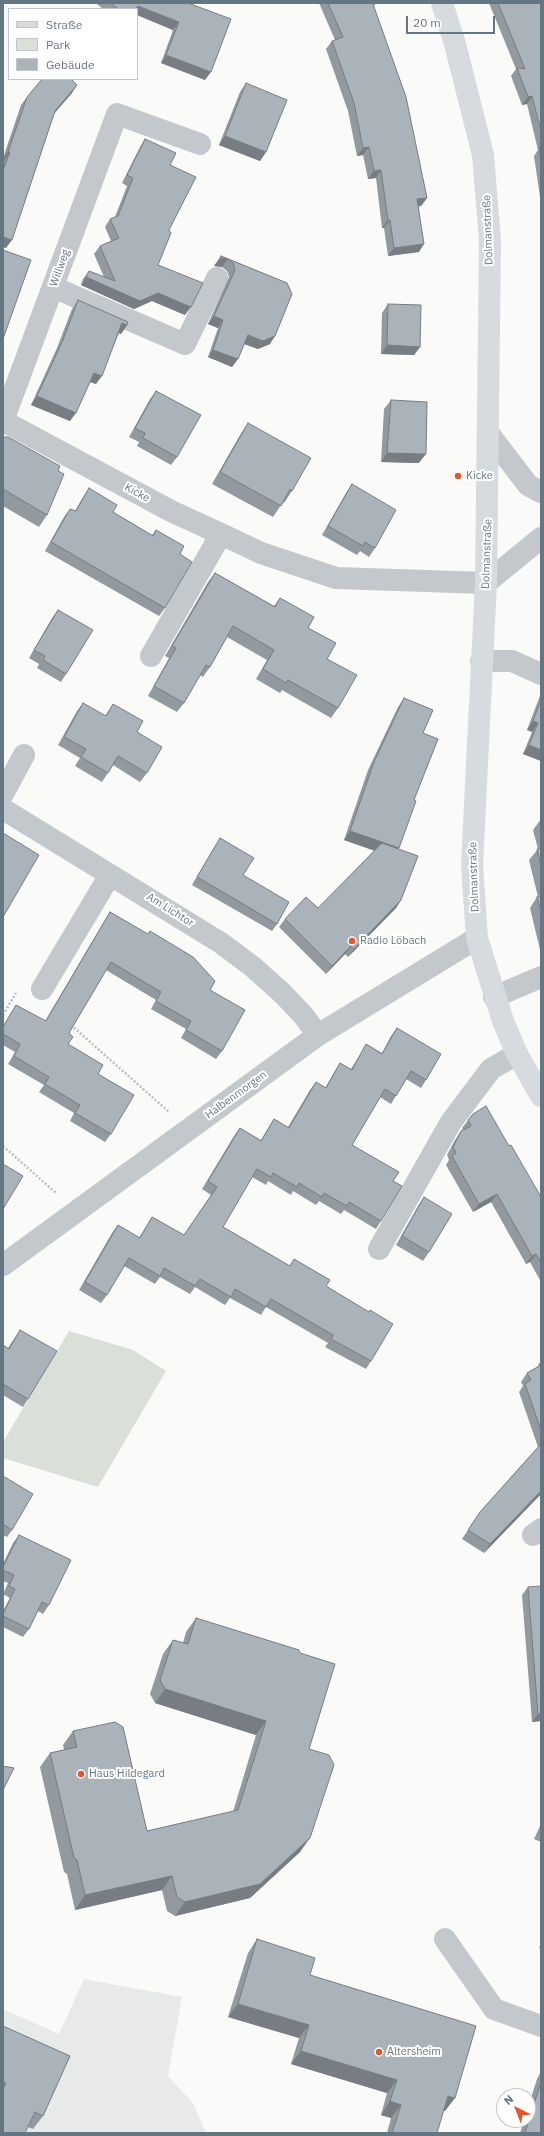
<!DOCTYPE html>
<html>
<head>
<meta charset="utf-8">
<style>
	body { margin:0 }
	#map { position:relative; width:544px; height:2136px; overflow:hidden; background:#fafaf8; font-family:"IBM Plex Sans",sans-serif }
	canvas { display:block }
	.frame { position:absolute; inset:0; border:4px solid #657683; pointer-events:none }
	.legend { position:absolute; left:8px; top:8px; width:130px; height:72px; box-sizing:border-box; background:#fff; border:1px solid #c1c8cd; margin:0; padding:5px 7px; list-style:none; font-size:12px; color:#657683 }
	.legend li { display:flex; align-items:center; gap:8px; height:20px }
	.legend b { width:20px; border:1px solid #c1c8cd }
	.north { position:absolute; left:496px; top:2088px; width:40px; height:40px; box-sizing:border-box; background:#fff; border:1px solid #c1c8cd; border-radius:50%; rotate:318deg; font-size:11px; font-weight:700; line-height:16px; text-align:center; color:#657683 }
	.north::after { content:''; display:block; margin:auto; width:14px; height:18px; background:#e4572e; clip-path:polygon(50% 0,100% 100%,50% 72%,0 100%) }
	.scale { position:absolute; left:406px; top:16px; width:89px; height:18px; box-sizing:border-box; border:2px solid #657683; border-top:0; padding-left:5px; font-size:12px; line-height:14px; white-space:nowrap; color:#657683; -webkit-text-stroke:3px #fff; paint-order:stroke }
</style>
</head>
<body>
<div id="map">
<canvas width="544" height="2136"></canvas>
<div class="frame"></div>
<ul class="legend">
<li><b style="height:5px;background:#d6dbdf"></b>Straße</li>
<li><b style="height:11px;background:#dadfd7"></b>Park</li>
<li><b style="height:11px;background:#aab3b9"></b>Gebäude</li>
</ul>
<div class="north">N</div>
<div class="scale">20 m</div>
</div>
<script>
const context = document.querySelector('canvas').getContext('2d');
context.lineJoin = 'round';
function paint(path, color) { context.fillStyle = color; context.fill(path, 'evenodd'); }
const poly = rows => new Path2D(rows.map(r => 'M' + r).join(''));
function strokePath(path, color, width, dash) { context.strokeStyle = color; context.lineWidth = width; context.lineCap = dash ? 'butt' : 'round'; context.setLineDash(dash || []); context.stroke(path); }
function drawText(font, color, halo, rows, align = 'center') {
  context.font = font + ' "IBM Plex Sans",sans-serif'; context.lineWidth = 4; context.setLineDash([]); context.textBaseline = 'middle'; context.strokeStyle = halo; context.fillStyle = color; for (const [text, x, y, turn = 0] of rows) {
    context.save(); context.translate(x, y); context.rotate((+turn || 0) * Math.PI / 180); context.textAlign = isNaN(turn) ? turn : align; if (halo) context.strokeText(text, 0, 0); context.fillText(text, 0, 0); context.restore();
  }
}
paint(poly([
	[84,1979,182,1997,168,2076,193,2103,206,2133,3,2133,3,2009,59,2034]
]), '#e8e9e9');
paint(poly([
	[69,1331,133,1350,166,1371,98,1487,3,1458,3,1442]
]), '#dadfd7');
strokePath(poly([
	[3,1015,16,993],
	[71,1025,169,1112],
	[3,1146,56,1193]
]), '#bbbfc2', 2.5, [2, 2]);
strokePath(poly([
	[53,287,185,344,217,278],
	[3,421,171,511,221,534,261,553,336,578,486,583,541,538],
	[3,421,117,114,200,144],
	[489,434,528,485,541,492],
	[151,656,221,534],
	[481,661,512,661,541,674],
	[3,794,24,755],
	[3,809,221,943,253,967,282,993,303,1015,318,1035],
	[42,989,110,875],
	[494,997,541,977],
	[379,1249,451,1122,491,1069,517,1054],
	[3,1265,318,1035,477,938],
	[533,1535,541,1529],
	[445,1939,494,2009,541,2026]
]), '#c3c8cc', 22);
strokePath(poly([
	[442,3,455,44,483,155,490,240,486,583,472,865,477,938,503,1021,517,1054,541,1096]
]), '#d6dbdf', 22);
paint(poly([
	[96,3,188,3,205,80,161,63,173,30,137,15,137,9,103,9],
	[319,3,376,3,374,6,427,198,421,206,419,206,419,252,388,256,384,228,382,228,376,178,368,179,363,155,357,156,348,111,326,49,332,41,335,40],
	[489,3,541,3,541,204,534,156,538,150,527,104,522,105,511,76,516,69],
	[71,79,72,93,54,114,6,248,3,247,3,163,4,161,3,160,3,158,21,105,27,97],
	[246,83,266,152,260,161,219,145,240,92],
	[145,139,170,165,169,230,158,265,185,315,152,301,134,309,81,285,83,279,89,271,104,277,94,254,100,246,111,241,105,227,110,219,115,217,127,186,122,183,140,147],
	[221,256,287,283,270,344,258,349,244,344,232,367,208,357,218,328,208,324,229,277,227,271,222,267,214,266],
	[78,300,127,325,121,334,119,333,96,384,90,382,70,421,31,405,57,348,72,309],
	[388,304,420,347,414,355,381,354,382,313],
	[156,391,177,457,171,465,137,446,139,442,129,437,150,399],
	[391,400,419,463,381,462,384,409],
	[248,423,292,491,284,503,283,502,273,517,212,484,240,435],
	[3,437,47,515,39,527,3,506],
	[352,484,375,548,369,557,360,551,357,555,322,535,346,493],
	[89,488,113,512,152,535,156,530,180,554,165,608,159,616,45,551,64,517,70,509,75,511,83,497],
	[215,573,274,606,280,598,308,628,327,659,338,708,331,718,282,690,280,693,256,679,267,660,227,637,210,667,203,677,200,675,184,703,177,712,148,696,169,658,165,656,208,582],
	[58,610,66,674,61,682,37,668,39,664,29,658,52,618],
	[541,693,541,761,523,754,532,732,527,730],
	[404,698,423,733,414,800,398,849,401,900,396,908,348,957,345,954,326,974,279,927,285,919,318,908,375,851,344,840,368,770,398,707],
	[83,703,105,716,113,704,137,732,147,773,140,782,113,765,102,782,75,766,80,758,58,745,77,711],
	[541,819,541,954,530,908,537,897,538,897,529,860,538,849,533,830],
	[220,838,243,875,277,924,272,931,192,885,215,846],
	[110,912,210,990,222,1051,216,1059,181,1038,186,1029,151,1009,156,1000,106,970,69,1033,68,1044,98,1074,111,1134,105,1142,70,1121,74,1113,39,1092,44,1085,8,1064,15,1052,3,1045,3,1026,16,1005,45,1021,105,920],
	[397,1028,426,1080,421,1088,406,1079,391,1104,380,1097,352,1145,393,1181,381,1221,376,1229,344,1210,341,1214,319,1201,316,1205,293,1191,291,1195,268,1181,266,1185,252,1177,223,1227,290,1266,294,1259,326,1286,369,1312,370,1310,371,1361,366,1369,325,1347,328,1343,266,1307,261,1315,230,1298,225,1305,195,1287,190,1294,160,1277,155,1284,124,1266,107,1295,101,1303,79,1290,112,1233,118,1225,139,1238,147,1225,152,1217,184,1235,211,1195,202,1189,234,1136,240,1128,261,1140,274,1119,288,1127,310,1090,316,1082,325,1088,335,1071,340,1063,351,1069,361,1053,366,1044,382,1053,391,1036],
	[473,1114,509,1146,541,1197,541,1282,530,1262,526,1264,491,1202,473,1212,446,1165,449,1160,447,1155,455,1140,461,1131,463,1130,462,1128],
	[424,1197,429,1252,423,1261,396,1245,418,1206],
	[20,1330,28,1399,23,1407,3,1395,3,1345,8,1348],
	[541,1361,541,1494,484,1553,462,1539,480,1512,538,1447,519,1392,523,1386,521,1382,527,1373,539,1366,538,1365],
	[3,1476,12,1530,7,1537,3,1535],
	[19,1535,49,1605,43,1614,38,1611,29,1629,23,1637,3,1627,3,1611,10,1598,3,1594,8,1583,3,1581,3,1564,13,1543],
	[528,1587,541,1721,532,1722,522,1595],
	[196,1618,309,1749,300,1852,250,1898,175,1916,167,1911,162,1890,75,1910,67,1874,64,1872,40,1767,50,1753,64,1750,63,1745,73,1731,147,1831,233,1812,256,1735,155,1703,150,1694,163,1654,173,1640,183,1643,186,1632],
	[541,1824,541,1842,534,1839],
	[257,1939,310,1975,445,2111,443,2111,437,2133,387,2133,391,2118,381,2115,387,2093,291,2064,299,2038,228,2017,248,1953],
	[541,1943,541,1949,539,1948],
	[3,2026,43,2116,33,2129,28,2127,3,2133],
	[541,2072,541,2133,520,2133,524,2120,528,2120,528,2107,537,2079]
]), '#929a9f');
paint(poly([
	[138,6,179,22,173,30,137,15,137,9,135,9],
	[166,55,211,72,205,80,161,63],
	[77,85,72,93,49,119,55,111],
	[532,96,527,104,522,105,528,97],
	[225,136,266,152,260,161,219,145],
	[369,147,363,155,357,156,363,148],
	[8,152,10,152,4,161,3,160,3,159],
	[381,170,376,178,368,179,374,171],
	[427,198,421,206,412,207,417,199],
	[388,220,390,220,384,228,382,228],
	[3,237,12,240,6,248,3,247],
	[424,244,419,252,388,256,394,248],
	[220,258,228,259,222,267,214,266],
	[86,277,158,293,191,307,185,315,152,301,134,309,81,285],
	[214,316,223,320,218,328,208,324],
	[122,323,127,325,121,334,117,332],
	[248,335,275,336,270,344,258,349,242,343],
	[387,345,420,347,414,355,381,354],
	[213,350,238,359,232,367,208,357],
	[94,373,102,376,96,384,88,381],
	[37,396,76,413,70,421,31,405],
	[387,453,426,454,419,463,381,462],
	[533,721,538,723,532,732,527,730],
	[529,745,541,750,541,761,523,754],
	[350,831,399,848,393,857,344,840],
	[401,900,396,908,348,957,354,949],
	[351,946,345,954,326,974,332,966],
	[497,1194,491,1202,473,1212,479,1204],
	[536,1254,530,1262,526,1264,532,1256],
	[541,1491,541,1494,484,1553,490,1544],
	[165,1689,266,1721,256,1735,155,1703],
	[538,1714,541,1714,541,1721,532,1722],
	[310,1838,300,1852,250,1898,175,1916,185,1902],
	[172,1876,162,1890,75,1910,85,1895],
	[238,2004,309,2025,299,2038,228,2017],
	[301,2051,397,2080,387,2093,291,2064],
	[448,2096,455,2098,445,2111,439,2109],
	[390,2101,401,2105,391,2118,381,2115]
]), '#777d82');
const building = poly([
	[111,3,188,3,231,19,211,72,166,55,179,22,138,6,135,9,118,9,111,3],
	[328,3,375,3,373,4,406,97,427,198,417,199,424,244,394,248,390,220,388,220,381,170,374,171,369,147,363,148,354,103,332,41,343,37,328,3],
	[498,3,541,3,541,131,532,96,528,97,517,68,525,69,498,3],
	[42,79,71,79,77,85,55,111,12,240,3,237,3,170,10,152,8,152,27,97,42,79],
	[246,83,287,100,266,152,225,136,246,83],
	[145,139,176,153,170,165,196,177,169,230,171,233,158,265,203,283,191,307,158,293,140,301,86,277,89,271,115,281,100,246,119,238,110,219,118,216,133,178,127,175,145,139],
	[539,148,541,148,541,161,539,148],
	[3,250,31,260,3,339,3,250],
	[221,256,287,283,292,294,275,336,263,341,248,335,238,359,213,350,223,320,214,316,235,270,233,263,228,259,220,258,221,256],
	[78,300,128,322,127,325,122,323,102,376,94,373,76,413,37,396,63,340,78,300],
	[388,304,421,305,420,347,387,345,388,304],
	[156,391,201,415,177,457,143,438,145,433,135,428,156,391],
	[391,400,427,402,426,454,387,453,391,400],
	[248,423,311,458,292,491,290,489,281,506,220,472,248,423],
	[3,437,8,437,60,466,58,471,64,474,47,515,3,489,3,437],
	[352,484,396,510,375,548,365,542,363,546,328,526,352,484],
	[89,488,117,505,113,512,153,536,156,530,184,546,180,554,192,562,165,608,51,542,70,509,76,511,89,488],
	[215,573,275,607,280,598,314,617,308,628,336,643,327,659,357,675,338,708,288,680,286,683,263,669,274,650,233,626,210,667,206,665,184,703,154,686,176,648,172,646,215,573],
	[58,610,93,630,66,674,43,660,45,656,34,650,58,610],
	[404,698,433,710,423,733,438,739,414,800,416,801,399,848,350,831,374,762,404,698],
	[541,700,541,750,529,745,538,723,533,721,541,700],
	[83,703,106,716,113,704,143,721,137,732,162,747,147,773,118,756,108,773,81,757,86,749,64,737,83,703],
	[3,833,39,855,3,917,3,833],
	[220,838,254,858,243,875,289,902,277,924,197,877,220,838],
	[382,843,418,856,401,900,354,949,351,946,332,966,285,919,306,897,318,908,382,843],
	[541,848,541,866,537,849,541,848],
	[537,897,541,897,541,912,537,897],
	[110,912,148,934,150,931,193,957,215,981,210,990,245,1010,222,1051,186,1030,191,1021,156,1001,161,992,111,962,69,1033,73,1037,68,1044,103,1065,98,1074,134,1095,111,1134,75,1113,80,1105,45,1084,49,1077,14,1056,20,1044,3,1034,3,1027,16,1005,46,1021,110,912],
	[397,1028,441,1054,426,1080,411,1071,396,1096,385,1089,352,1145,399,1172,393,1181,402,1186,381,1221,349,1202,347,1206,324,1193,322,1197,299,1183,297,1187,273,1173,271,1177,257,1169,223,1227,290,1266,294,1259,330,1280,326,1286,369,1312,370,1310,393,1324,371,1361,331,1339,333,1335,271,1299,266,1307,235,1289,231,1297,200,1279,195,1286,164,1268,160,1276,129,1258,107,1295,85,1282,118,1225,140,1238,152,1217,184,1235,217,1187,208,1181,240,1128,261,1141,274,1119,289,1128,316,1082,326,1088,340,1063,352,1070,366,1044,382,1054,397,1028],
	[486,1106,509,1146,511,1145,541,1197,541,1263,536,1254,532,1256,497,1194,479,1204,452,1156,456,1153,453,1147,461,1131,471,1126,468,1120,473,1114,486,1106],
	[3,1164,23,1176,3,1209,3,1164],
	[424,1197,452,1214,429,1252,402,1236,424,1197],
	[20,1330,57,1351,28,1399,3,1384,3,1345,9,1349,20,1330],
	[541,1365,541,1430,525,1384,531,1380,527,1373,541,1365],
	[541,1444,541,1491,490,1544,468,1530,480,1512,541,1444],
	[3,1476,33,1494,12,1530,3,1524,3,1476],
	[19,1535,71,1560,49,1605,42,1602,29,1629,3,1616,3,1614,15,1589,9,1586,14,1575,3,1570,3,1567,19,1535],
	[541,1586,541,1714,538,1714,528,1587,541,1586],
	[196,1618,299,1650,300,1653,335,1664,309,1749,329,1755,334,1765,310,1838,260,1884,185,1902,177,1897,172,1876,85,1895,77,1860,74,1858,50,1753,77,1747,73,1731,115,1722,123,1727,147,1831,238,1810,266,1721,165,1689,160,1680,173,1640,188,1644,196,1618],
	[3,1766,14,1768,3,1790,3,1766],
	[257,1939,315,1958,310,1975,476,2026,455,2098,448,2096,437,2133,392,2133,401,2105,390,2101,397,2080,301,2051,309,2025,238,2004,257,1939],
	[3,2026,70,2056,43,2116,35,2112,25,2133,3,2133,3,2089,6,2083,3,2082,3,2026],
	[541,2082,541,2133,525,2133,541,2082]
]);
paint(building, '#aab3b9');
strokePath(building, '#777d82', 1);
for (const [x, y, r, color] of [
	[458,476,4,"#e4572e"],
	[352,941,4,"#e4572e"],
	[81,1774,4,"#e4572e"],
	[379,2052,4,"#e4572e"]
]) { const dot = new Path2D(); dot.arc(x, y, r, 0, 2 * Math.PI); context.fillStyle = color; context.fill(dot); strokePath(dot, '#fff', 1.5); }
drawText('11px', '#657683', '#fff', [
	["Dolmanstraße",488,230,-92],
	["Willweg",60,268,-70],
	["Kicke",137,493,28],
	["Dolmanstraße",487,554,-88],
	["Dolmanstraße",474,877,-92],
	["Am Lichtor",170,910,32],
	["Halbenmorgen",236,1095,-36]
]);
drawText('11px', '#657683', '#fff', [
	["Kicke",466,476],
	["Radio Löbach",360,941],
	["Haus Hildegard",89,1774],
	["Altersheim",387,2052]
], 'left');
</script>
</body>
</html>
